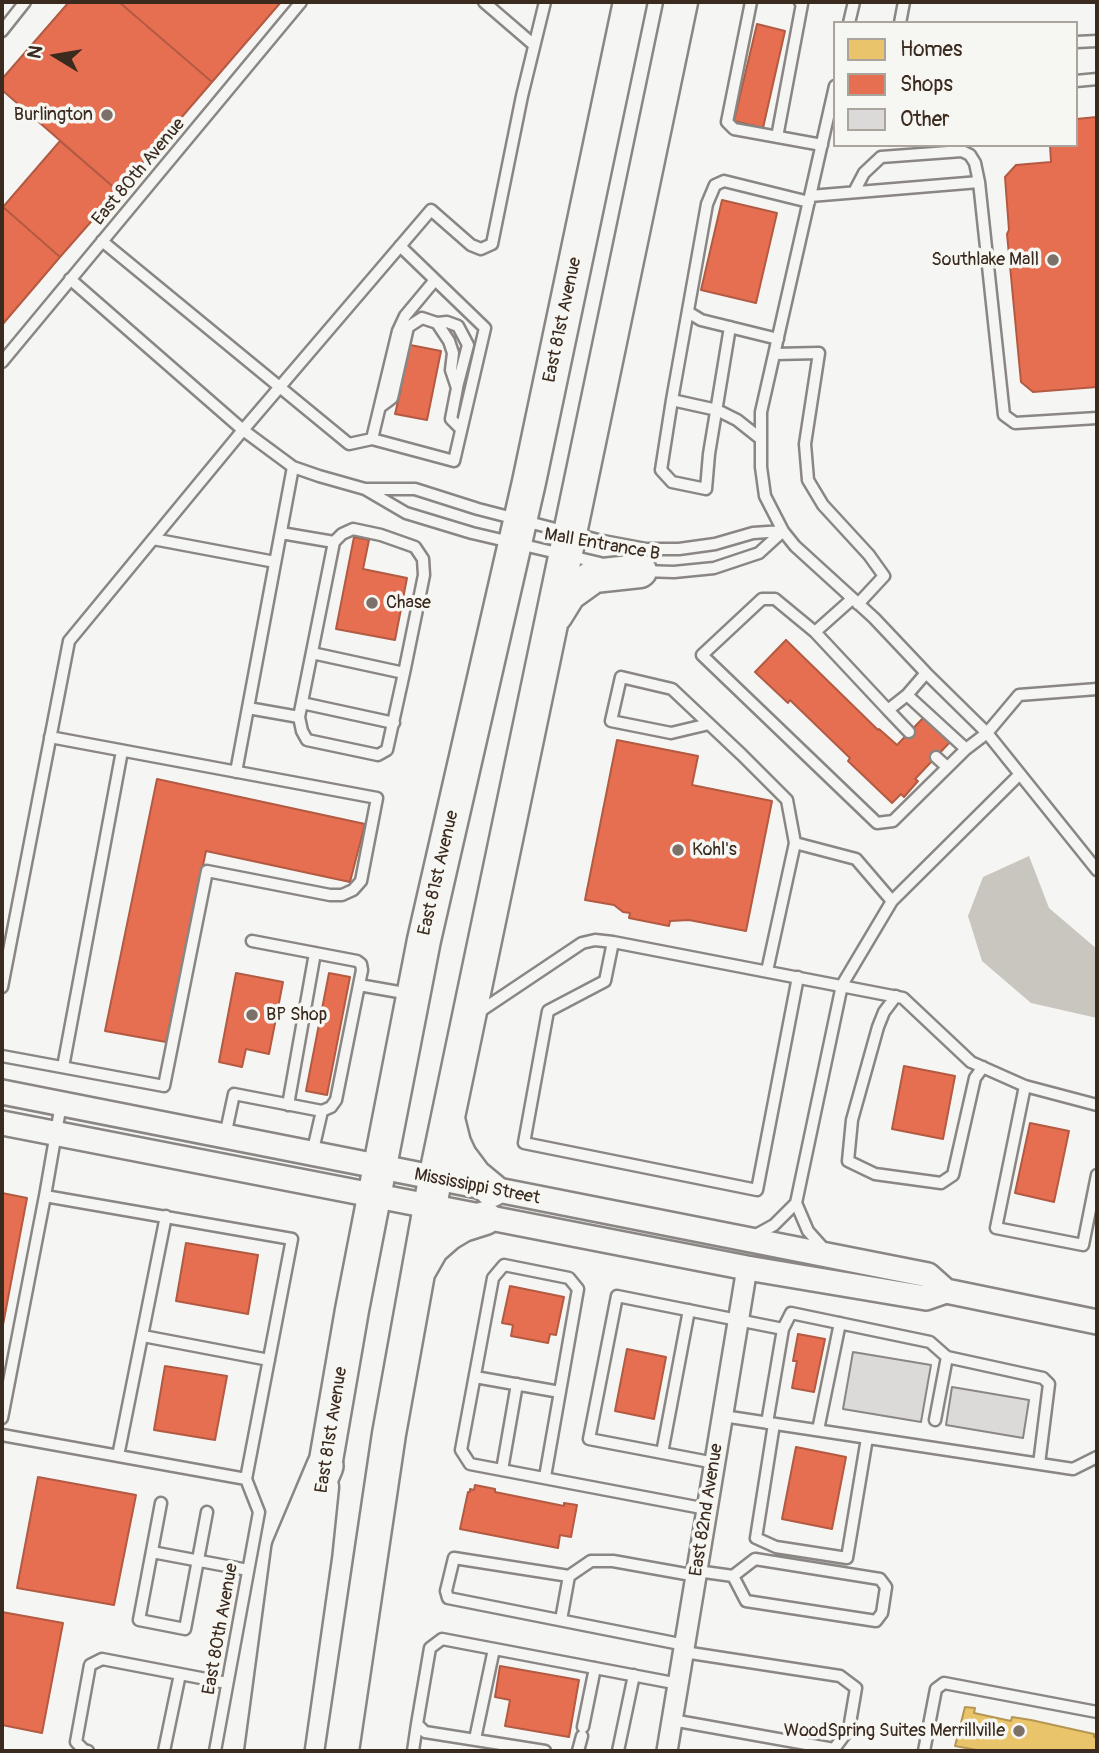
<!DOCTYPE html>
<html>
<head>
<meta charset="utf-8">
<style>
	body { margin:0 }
	#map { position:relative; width:1099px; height:1753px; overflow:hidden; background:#f5f5f3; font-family:Pangolin,sans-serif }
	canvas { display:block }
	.frame { position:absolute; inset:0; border:4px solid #3b2a1e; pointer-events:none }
	.legend { position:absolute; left:833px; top:21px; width:245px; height:126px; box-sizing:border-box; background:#f6f6f2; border:2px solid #aba49d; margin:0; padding:9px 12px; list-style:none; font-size:21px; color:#3b2a1e }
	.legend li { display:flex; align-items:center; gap:14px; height:35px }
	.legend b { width:35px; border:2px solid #aba49d }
	.north { position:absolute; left:21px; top:21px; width:70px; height:70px; -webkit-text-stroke:5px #f6f6f2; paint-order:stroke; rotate:281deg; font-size:19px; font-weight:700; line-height:28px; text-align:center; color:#3b2a1e }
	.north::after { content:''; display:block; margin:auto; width:24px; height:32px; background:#3b2a1e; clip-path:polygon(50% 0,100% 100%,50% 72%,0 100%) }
</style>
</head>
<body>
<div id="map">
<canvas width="1099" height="1753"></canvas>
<div class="frame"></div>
<ul class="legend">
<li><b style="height:19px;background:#e9c46a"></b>Homes</li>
<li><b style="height:19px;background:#e76f51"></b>Shops</li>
<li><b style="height:19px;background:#dbdad8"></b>Other</li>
</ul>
<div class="north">N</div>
</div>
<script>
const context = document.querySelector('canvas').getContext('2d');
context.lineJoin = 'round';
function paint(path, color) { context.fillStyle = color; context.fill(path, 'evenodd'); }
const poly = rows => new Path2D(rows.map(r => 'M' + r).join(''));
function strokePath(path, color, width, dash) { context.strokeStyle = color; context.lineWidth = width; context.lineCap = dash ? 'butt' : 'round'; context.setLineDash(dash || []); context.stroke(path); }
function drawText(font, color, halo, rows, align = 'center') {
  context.font = font + ' Pangolin,sans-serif'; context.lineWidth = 7; context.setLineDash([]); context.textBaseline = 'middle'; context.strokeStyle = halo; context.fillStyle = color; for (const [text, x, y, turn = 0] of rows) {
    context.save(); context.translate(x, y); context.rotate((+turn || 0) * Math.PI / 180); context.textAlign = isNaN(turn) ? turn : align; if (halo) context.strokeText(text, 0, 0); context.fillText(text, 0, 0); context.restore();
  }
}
paint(poly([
	[1029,856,1049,908,1097,949,1097,1018,1031,1003,982,961,968,916,983,877]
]), '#c9c5bf');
const homes = poly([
	[965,1707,975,1708,974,1713,1011,1721,1012,1717,1031,1720,1094,1734,1094,1737,1097,1737,1097,1751,982,1751,955,1746,965,1707]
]);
paint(homes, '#e9c46a');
strokePath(homes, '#b59653', 2);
const shops = poly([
	[69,2,119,2,212,82,118,191,2,90,2,79,69,2],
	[119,2,281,2,212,82,119,2],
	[757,24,785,31,763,128,734,121,757,24],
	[1097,117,1097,387,1033,392,1021,382,1007,234,1009,230,1005,177,1016,165,1051,162,1050,145,1076,145,1076,119,1097,117],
	[60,141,118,191,60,257,3,207,60,141],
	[722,200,777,213,756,303,701,290,722,200],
	[2,206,60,257,2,325,2,206],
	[405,344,441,351,427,420,395,414,401,389,396,388,405,344],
	[354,537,369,540,363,569,407,578,395,640,336,629,354,537],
	[786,640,878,730,879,729,897,745,925,716,951,741,915,779,918,781,904,797,901,794,892,803,848,761,850,758,790,700,788,703,755,672,786,640],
	[617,740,698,756,692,785,772,801,746,931,689,920,670,921,669,926,629,918,630,913,623,912,614,905,585,900,617,740],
	[157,779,365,824,350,882,206,851,166,1042,105,1031,157,779],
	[236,973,283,982,269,1054,246,1049,242,1067,219,1062,236,973],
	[329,973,350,977,327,1095,306,1091,329,973],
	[904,1066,955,1076,943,1139,892,1129,904,1066],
	[1030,1123,1069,1131,1054,1202,1015,1193,1030,1123],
	[2,1193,27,1198,2,1330,2,1193],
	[186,1243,258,1255,248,1314,176,1301,186,1243],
	[510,1286,564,1297,556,1335,550,1334,548,1343,511,1336,513,1325,502,1323,510,1286],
	[798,1334,825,1339,814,1392,792,1388,797,1361,793,1361,798,1334],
	[627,1349,666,1357,654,1419,615,1411,627,1349],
	[165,1366,227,1376,215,1440,154,1430,165,1366],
	[796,1447,846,1457,832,1529,782,1519,796,1447],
	[38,1477,136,1495,114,1605,17,1588,38,1477],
	[475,1485,495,1489,495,1492,564,1506,564,1503,577,1505,571,1537,560,1535,558,1548,460,1529,468,1492,470,1492,470,1489,474,1490,475,1485],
	[2,1612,63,1623,42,1733,2,1725,2,1612],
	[500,1666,579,1680,569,1737,505,1726,510,1700,495,1697,500,1666]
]);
paint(shops, '#e76f51');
strokePath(shops, '#b35a42', 2);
const building = poly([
	[853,1352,931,1365,921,1422,843,1409,853,1352],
	[952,1387,1029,1400,1023,1438,946,1425,952,1387]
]);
paint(building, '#dbdad8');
strokePath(building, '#8a8683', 2);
const service = poly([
	[484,2,534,45],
	[751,2,727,122,734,129,822,145],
	[849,23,854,2],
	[900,23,904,2],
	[2,31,25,2],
	[1076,42,1097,41],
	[1076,81,1097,79],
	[835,86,761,412,761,467,765,496,783,531,795,546,874,618,926,673,987,733,1097,870],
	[777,137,802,4,800,2],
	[854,192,864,173,881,157,962,151,970,155,975,163,979,182],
	[810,196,979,182,1004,415,1015,423,1097,418],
	[102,241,349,444,372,439,454,461,485,328,400,246],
	[70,279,243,430,293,467,319,476,365,489,415,489,478,509,598,540,646,549,679,549,715,544,753,533,783,531],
	[688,312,701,320,778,339],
	[437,323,447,322,458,326,468,345,457,387],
	[775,354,819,353,805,444,808,480,823,505,869,555,884,576,858,604],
	[2,362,301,2],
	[672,400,661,470,672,482,706,489,709,454,730,327],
	[380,407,392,398,408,327,422,318,437,323,449,341,453,353,451,370,457,388,451,419,461,429],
	[372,439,398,331,405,316,435,280],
	[761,439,737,420,717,410,672,400,707,204,715,185,724,181,809,202],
	[365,489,406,513,472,533,600,563],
	[153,539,275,562],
	[334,542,342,534,353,529,381,535,415,547,423,559,424,575,404,673],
	[642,571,674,572,714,568,759,553,783,531],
	[852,599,815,632,888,710,907,695,926,673],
	[815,632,775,599,762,599,702,655,877,823,893,821,966,749],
	[907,695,966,749,987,733,1019,695,1097,689],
	[302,703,394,723],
	[248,708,299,717,334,542,281,533],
	[888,710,909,732],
	[299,717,302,731,307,740,378,755,387,750,404,673,312,653],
	[709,724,671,733,611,721,621,677,672,689,742,755,787,800,795,843],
	[936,757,947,767],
	[236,772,293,467],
	[252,941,357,961,361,964,362,970,359,985,410,994],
	[613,942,605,981,548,1011,524,1143,757,1190,798,977],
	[767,971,795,843,856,859,892,901],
	[2,987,69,641,243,430,431,210,471,245,481,249,492,244,522,96,545,2],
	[896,996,884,1012,878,1027,852,1120,848,1161,875,1174,941,1183,953,1175,975,1078,983,1067],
	[479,1012,582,943,595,940,613,942,903,998,971,1062,1025,1086,1097,1105],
	[2,1056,164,1086,207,871,330,895,342,895,353,890,361,881,377,798,50,737],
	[63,1067,122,751],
	[1025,1086,996,1228,1083,1245,1097,1175],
	[288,1105,315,953],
	[225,1136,234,1094,322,1111,331,1107,336,1100,359,985],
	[312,1154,322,1111],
	[45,1196,61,1104],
	[796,1203,808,1231,825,1250],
	[754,1236,774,1225,796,1203,842,985,892,901,1020,774],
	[143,1336,269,1360],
	[475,1377,560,1392],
	[723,1416,1073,1469,1097,1457],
	[2,1418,45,1196,292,1239,246,1479],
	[935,1420,947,1357],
	[767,1423,783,1329],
	[774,1424,756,1538,776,1547,847,1558,867,1438],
	[818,1430,840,1323],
	[2,1435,246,1479,259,1512,215,1751],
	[662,1453,689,1310],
	[118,1456,166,1216],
	[715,1463,589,1439,617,1296,783,1329,791,1313,930,1342,947,1357,1043,1378,1049,1384,1039,1464],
	[502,1470,517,1384],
	[545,1477,578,1289,569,1278,504,1265,493,1278,461,1450,470,1464,707,1509],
	[161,1503,139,1620,185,1629,207,1512],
	[152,1552,248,1570],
	[697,1571,733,1576,746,1601,876,1621,882,1613,886,1587,880,1579,755,1559,733,1576],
	[561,1620,569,1576],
	[685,1645,448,1598,446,1591,454,1558,569,1576,591,1561,613,1561,697,1576],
	[672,1720,834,1749,849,1729,856,1688,840,1676,684,1652],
	[583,1727,595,1668],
	[475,1739,494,1649],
	[88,1751,84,1750,76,1742,90,1665,102,1659,227,1683],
	[164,1751,180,1674],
	[413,1751,417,1724],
	[545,1751,425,1732,417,1724,430,1648,442,1639,679,1684],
	[578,1751,582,1736],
	[618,1751,634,1675],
	[924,1751,936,1689,944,1683,1097,1712]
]);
const minor = poly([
	[667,1751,747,1268]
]);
const tertiary = poly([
	[2,1092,928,1275,946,1291],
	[2,1123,747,1268,926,1298,946,1291,1097,1322]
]);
const primary = poly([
	[288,1751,316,1554,323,1487]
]);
const trunk = poly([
	[556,615,569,594,594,576,640,571],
	[448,1119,454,1143,460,1156,475,1176,492,1190],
	[420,1269,432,1248,448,1234,463,1225,485,1218],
	[325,1466,352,1310,424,940,529,482,630,2],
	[342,1751,389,1434,435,1179,681,2]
]);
const motorway = poly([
	[263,1751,290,1549,325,1466]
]);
strokePath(service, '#8a8683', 15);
strokePath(minor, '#8a8683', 24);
strokePath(tertiary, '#8a8683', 28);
strokePath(primary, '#8a8683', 35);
strokePath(trunk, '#8a8683', 37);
strokePath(motorway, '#8a8683', 40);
strokePath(service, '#f5f5f3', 10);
strokePath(minor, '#f5f5f3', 19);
strokePath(tertiary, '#f5f5f3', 23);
strokePath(primary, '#f5f5f3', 30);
strokePath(trunk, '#f5f5f3', 32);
strokePath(motorway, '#f5f5f3', 35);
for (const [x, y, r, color] of [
	[107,115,7,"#7c7169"],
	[1053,260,7,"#7c7169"],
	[372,603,7,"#7c7169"],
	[678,850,7,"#7c7169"],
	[252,1015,7,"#7c7169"],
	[1019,1731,7,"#7c7169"]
]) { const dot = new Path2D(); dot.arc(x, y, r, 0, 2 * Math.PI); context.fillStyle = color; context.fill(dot); strokePath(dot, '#f6f6f2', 2.5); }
drawText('18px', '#3b2a1e', '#f6f6f2', [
	["Burlington",93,115],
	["Southlake Mall",1039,260],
	["Chase",386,603,"left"],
	["Kohl's",692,850,"left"],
	["BP Shop",266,1015,"left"],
	["WoodSpring Suites Merrillville",1005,1731]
], 'right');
drawText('18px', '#3b2a1e', '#f6f6f2', [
	["East 80th Avenue",139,172,-50],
	["East 81st Avenue",563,320,-78],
	["Mall Entrance B",602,545,10],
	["East 81st Avenue",439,873,-77],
	["Mississippi Street",477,1187,11],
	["East 81st Avenue",332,1430,-81],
	["East 82nd Avenue",707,1510,-81],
	["East 80th Avenue",221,1629,-80]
]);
</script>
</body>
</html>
